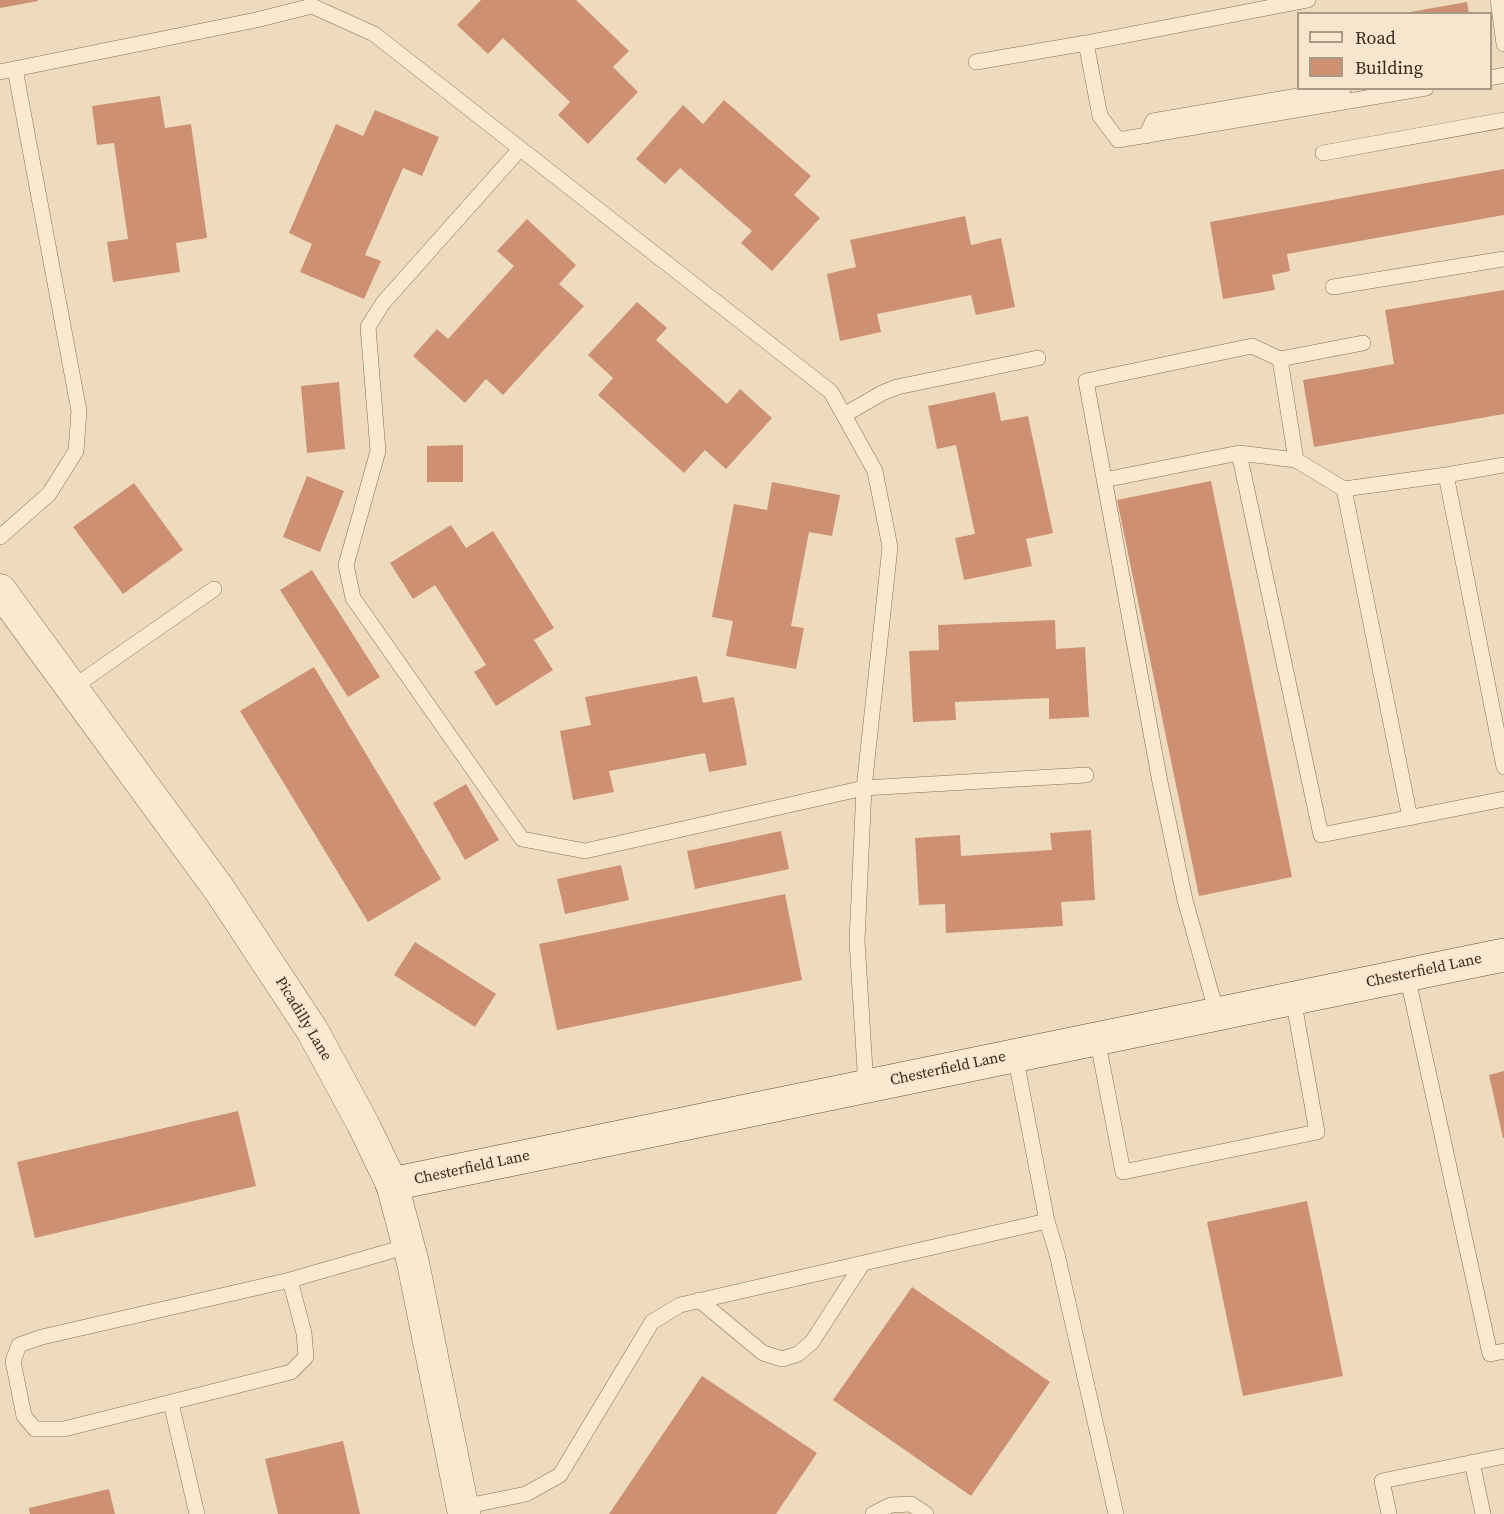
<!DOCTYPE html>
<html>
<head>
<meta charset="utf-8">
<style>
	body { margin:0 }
	#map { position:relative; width:1504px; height:1514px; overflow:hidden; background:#eedbbe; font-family:"Source Serif 4",serif }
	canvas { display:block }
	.legend { position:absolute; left:1297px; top:12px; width:195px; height:78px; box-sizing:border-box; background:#f6e6ce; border:2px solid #a99987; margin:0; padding:8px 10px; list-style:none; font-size:18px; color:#36261c }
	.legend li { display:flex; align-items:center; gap:12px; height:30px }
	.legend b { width:30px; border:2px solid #a99987 }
</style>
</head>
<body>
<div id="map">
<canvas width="1504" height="1514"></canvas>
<ul class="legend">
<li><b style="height:8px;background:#f9e9d1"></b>Road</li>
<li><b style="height:16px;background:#cd9073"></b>Building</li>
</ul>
</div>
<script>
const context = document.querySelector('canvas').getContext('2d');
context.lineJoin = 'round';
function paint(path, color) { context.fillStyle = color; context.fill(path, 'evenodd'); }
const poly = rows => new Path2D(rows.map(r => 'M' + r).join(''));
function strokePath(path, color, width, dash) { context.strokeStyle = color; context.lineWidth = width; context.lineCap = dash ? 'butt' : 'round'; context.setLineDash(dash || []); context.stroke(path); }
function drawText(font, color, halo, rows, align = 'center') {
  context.font = font + ' "Source Serif 4",serif'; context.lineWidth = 4.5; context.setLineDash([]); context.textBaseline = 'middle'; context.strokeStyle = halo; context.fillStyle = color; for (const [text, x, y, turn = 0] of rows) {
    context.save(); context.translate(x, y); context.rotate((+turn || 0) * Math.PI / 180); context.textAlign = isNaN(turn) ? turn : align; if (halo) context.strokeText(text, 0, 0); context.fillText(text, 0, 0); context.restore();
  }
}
paint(poly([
	[0,0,38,0,38,1,0,8],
	[481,0,576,0,629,51,613,67,638,92,588,144,558,115,570,102,503,38,488,54,457,25],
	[1467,2,1469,14,1410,14,1410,12],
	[160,96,165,128,191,124,207,238,176,243,180,272,113,282,107,242,128,239,114,143,97,145,92,106],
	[724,100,811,176,794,195,820,218,772,271,741,243,752,231,680,168,665,184,636,159,683,105,703,124],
	[375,110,439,137,422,176,403,168,365,255,381,261,364,299,300,272,312,244,289,233,336,124,363,136],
	[1504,169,1504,215,1287,254,1290,271,1272,275,1275,290,1223,299,1210,222],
	[965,216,971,245,1001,238,1015,307,976,315,971,295,877,314,881,332,840,341,827,274,856,267,850,240],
	[527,219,576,265,559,284,584,306,503,395,486,379,465,403,413,356,437,329,448,339,514,266,497,251],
	[1504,290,1504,414,1314,447,1303,380,1394,364,1385,310],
	[637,302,667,328,656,340,727,404,740,389,772,418,726,469,705,450,684,473,598,395,613,378,588,355],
	[339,382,345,449,307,453,301,386],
	[995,392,1001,421,1028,416,1053,533,1026,539,1032,566,964,580,955,538,975,534,956,445,937,449,928,406],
	[463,445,463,482,427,482,427,446],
	[307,476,344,491,320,552,283,537],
	[1211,481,1292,877,1199,896,1117,500],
	[772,482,840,495,832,536,809,532,791,626,804,628,796,669,726,656,733,621,712,617,734,504,767,510],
	[134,483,183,550,123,594,73,527],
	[451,525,466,548,493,531,554,628,534,640,553,670,496,706,474,672,486,665,435,585,413,599,390,563],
	[312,570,380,677,348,697,280,590],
	[1055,620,1056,649,1085,647,1089,717,1049,719,1049,698,955,702,956,720,913,722,909,651,939,650,938,625],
	[314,667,441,879,368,922,240,711],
	[697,676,703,703,734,697,747,765,709,772,705,753,609,771,614,792,573,800,560,731,591,725,585,697],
	[466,784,499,840,465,860,433,803],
	[1091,830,1095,900,1061,902,1063,926,946,933,945,904,919,905,915,838,960,835,961,856,1052,850,1050,833],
	[781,831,789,869,695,889,687,851],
	[621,865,629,900,565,914,557,879],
	[785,894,802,980,557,1030,539,944],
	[415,942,496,994,475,1027,394,975],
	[1504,1071,1504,1138,1503,1138,1489,1075],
	[238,1111,256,1186,35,1238,17,1162],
	[1307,1201,1343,1376,1243,1396,1207,1222],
	[912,1287,1050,1382,971,1496,833,1400],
	[702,1376,817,1453,776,1514,609,1514],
	[343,1441,360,1514,278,1514,265,1459],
	[109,1489,115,1514,30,1514,29,1508]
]), '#cd9073');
const lane = poly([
	[1308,0,1086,43,1100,116,1118,140,1426,88],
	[1498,0,1504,44],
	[976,62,1086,43],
	[0,72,256,20,312,6,374,34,831,392,875,471,890,547,864,788,857,941,866,1086],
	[1490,78,1504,75],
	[1146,136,1153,121,1344,88],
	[520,149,383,303,368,327,378,451,346,565,353,598,522,839,585,851,864,788,1086,775],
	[1323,153,1504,120],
	[1333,287,1504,259],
	[844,415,882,393,897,387,1038,358],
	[1239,453,1321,835,1504,799],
	[1296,460,1280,359,1363,343],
	[1504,465,1446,475,1504,767],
	[1104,480,1239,453,1296,460,1344,489,1446,475],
	[1344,489,1410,818],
	[0,537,49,494,76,451,79,411,15,69],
	[72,688,214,589],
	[1407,975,1490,1354,1504,1351],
	[1217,1014,1185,900,1160,782,1086,381,1252,346,1280,359],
	[1097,1038,1123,1172,1317,1132,1293,998],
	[1015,1055,1047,1221,1057,1254,1116,1514],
	[290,1280,304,1333,306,1357,291,1372,64,1429,35,1429,24,1416,13,1361,19,1345,42,1337,290,1280,408,1246],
	[699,1300,763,1353,782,1359,798,1354,812,1342,863,1263],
	[171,1403,197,1514],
	[1472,1462,1483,1514],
	[462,1507,526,1494,560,1475,652,1322,680,1305,1047,1221],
	[873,1514,891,1505,911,1504,926,1514],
	[1389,1514,1382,1481,1504,1456]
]);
const street = poly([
	[0,590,219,889,312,1030,363,1124,392,1184,413,1263,464,1514]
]);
const secondary = poly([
	[392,1184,1504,955]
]);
strokePath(lane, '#876c57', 16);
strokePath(street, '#876c57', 33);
strokePath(secondary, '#684d3a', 34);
strokePath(lane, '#f9e9d1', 15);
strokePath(street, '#f9e9d1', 32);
strokePath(secondary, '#f9e9d1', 33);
drawText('15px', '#36261c', '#f6e6ce', [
	["Chesterfield Lane",1424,971,-12],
	["Picadilly Lane",303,1019,59],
	["Chesterfield Lane",948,1069,-12],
	["Chesterfield Lane",472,1168,-12]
]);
</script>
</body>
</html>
